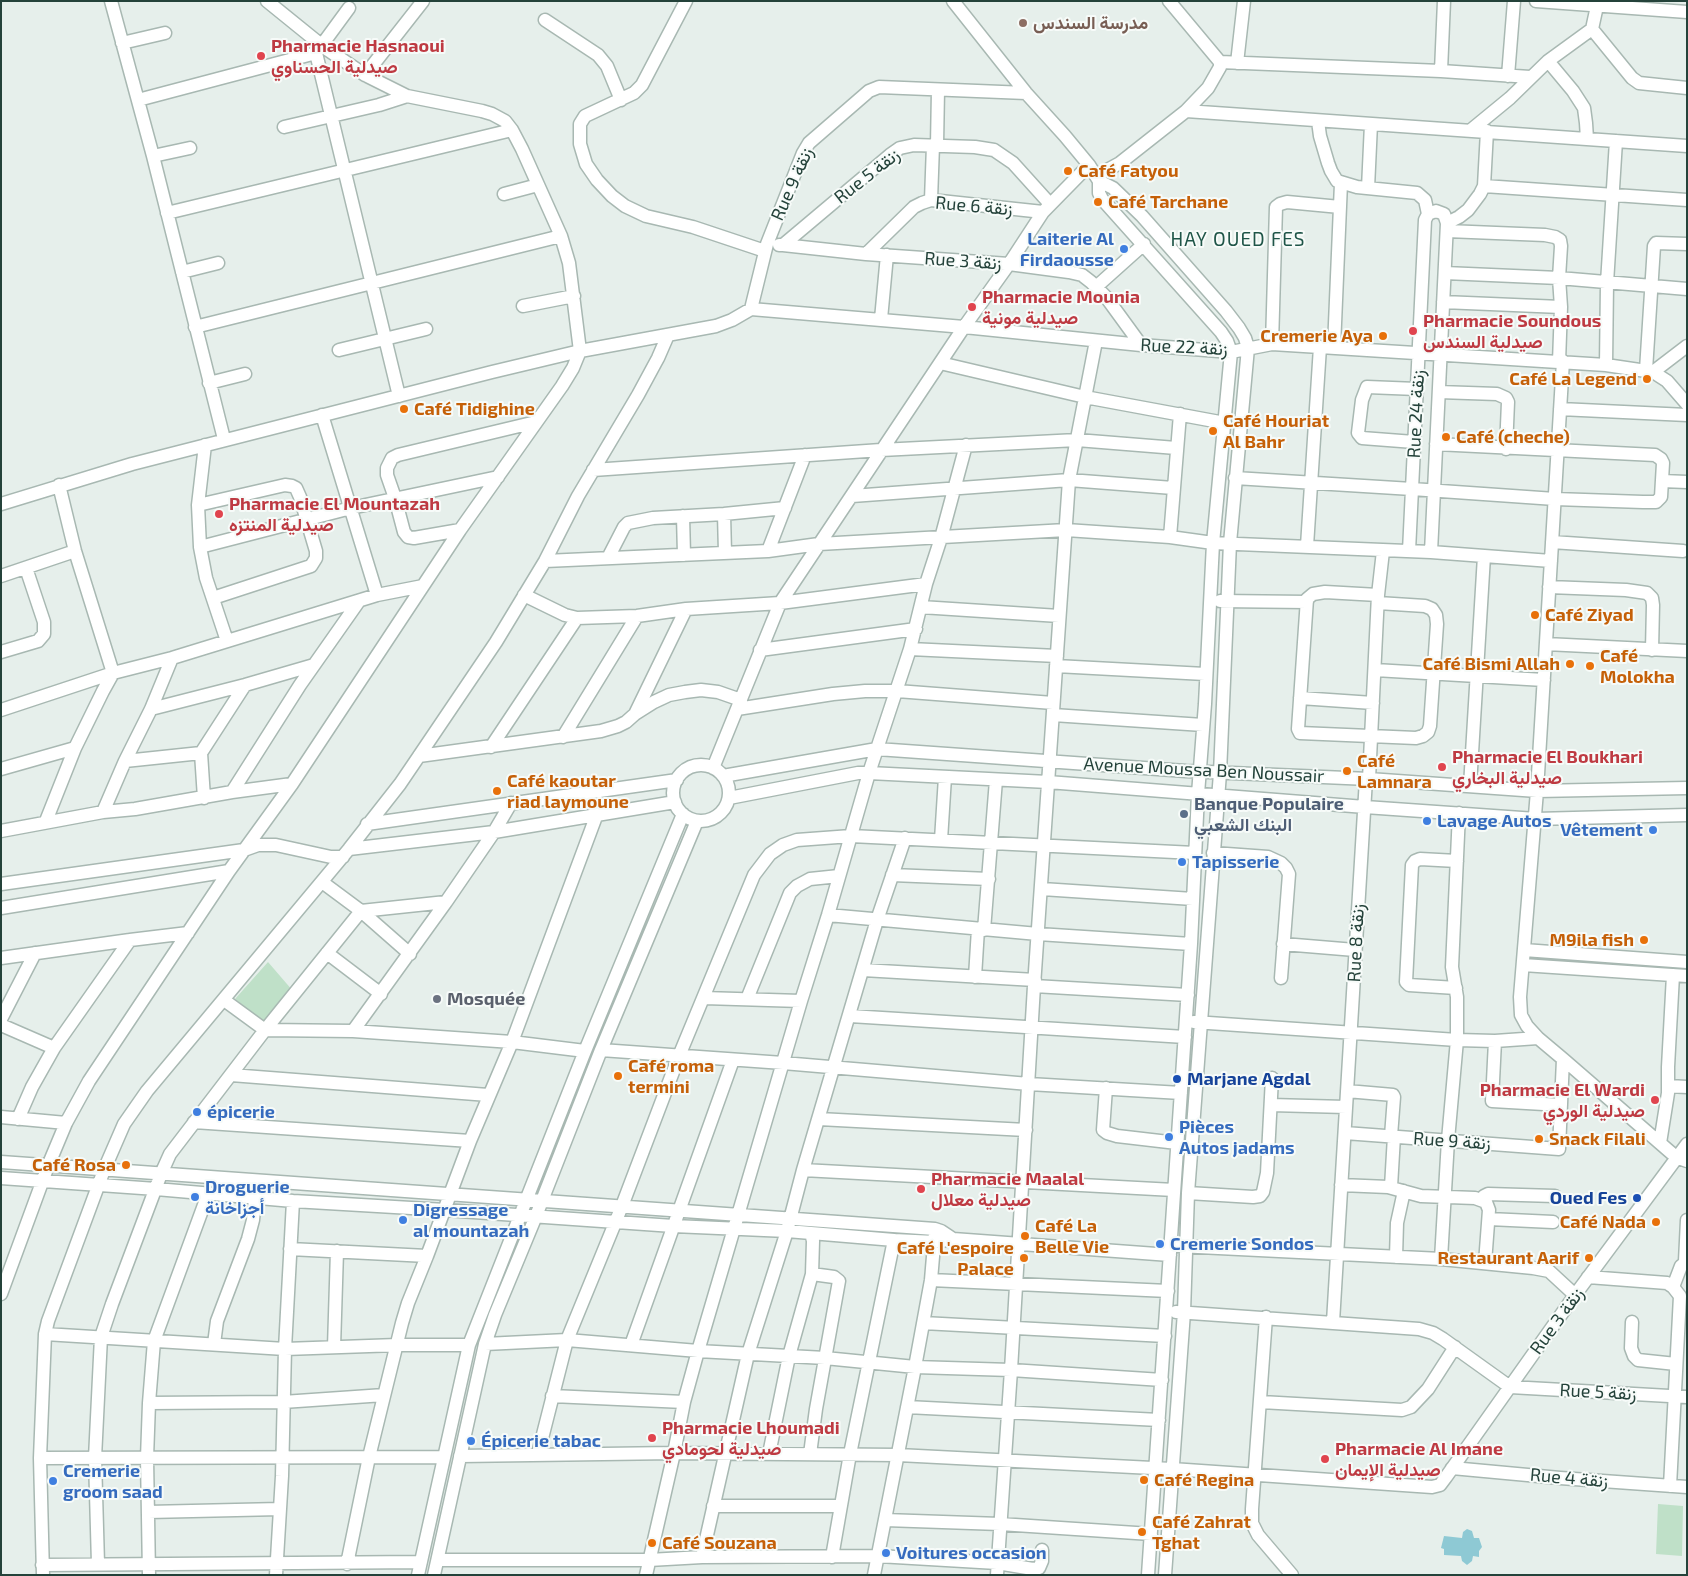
<!DOCTYPE html>
<html>
<head>
<meta charset="utf-8">
<style>
	body { margin:0 }
	#map { position:relative; width:1688px; height:1576px; overflow:hidden; background:#e6efeb; font-family:"Exo 2",sans-serif }
	canvas { display:block }
	.frame { position:absolute; inset:0; border:2px solid #24423a; pointer-events:none }
</style>
</head>
<body>
<div id="map">
<canvas width="1688" height="1576"></canvas>
<div class="frame"></div>
</div>
<script>
const context = document.querySelector('canvas').getContext('2d');
context.lineJoin = 'round';
function paint(path, color) { context.fillStyle = color; context.fill(path, 'evenodd'); }
const poly = rows => new Path2D(rows.map(r => 'M' + r).join(''));
function strokePath(path, color, width, dash) { context.strokeStyle = color; context.lineWidth = width; context.lineCap = dash ? 'butt' : 'round'; context.setLineDash(dash || []); context.stroke(path); }
function drawText(font, color, halo, rows, align = 'center') {
  context.font = font + ' "Exo 2",Vazirmatn,sans-serif'; context.lineWidth = 4; context.setLineDash([]); context.textBaseline = 'middle'; context.strokeStyle = halo; context.fillStyle = color; for (const [text, x, y, turn = 0] of rows) {
    context.save(); context.translate(x, y); context.rotate((+turn || 0) * Math.PI / 180); context.textAlign = isNaN(turn) ? turn : align; if (halo) context.strokeText(text, 0, 0); context.fillText(text, 0, 0); context.restore();
  }
}
paint(poly([
	[268,962,293,991,266,1024,235,999],
	[1658,1504,1683,1506,1682,1556,1656,1554]
]), '#bfe0c8');
paint(poly([
	[1467,1529,1472,1531,1474,1538,1479,1538,1482,1547,1479,1551,1479,1557,1473,1556,1472,1561,1467,1565,1462,1561,1461,1556,1444,1555,1444,1549,1441,1548,1444,1536,1462,1538,1463,1532]
]), '#8ec9d4');
const minor = poly([
	[111,1,153,156,224,439],
	[686,1,642,85,634,93,585,116,580,124,580,144,586,164,597,180,612,196,625,206,646,216,693,227,765,251],
	[953,1,1026,93,1065,136,1089,165,1099,181,1099,193,1102,199,1221,332,1227,341,1231,352,1213,543,1205,704,1198,794,1191,944,1148,1575],
	[1169,1,1220,62,1441,71,1530,77],
	[1536,1,1687,12],
	[545,20,598,55,607,66,621,100],
	[1592,29,1632,78,1639,83,1687,88],
	[122,43,165,33],
	[316,53,399,396],
	[1548,61,1573,91,1584,108,1586,123,1587,139],
	[1237,63,1244,1],
	[1441,71,1444,1],
	[365,75,423,1],
	[1508,76,1514,1],
	[138,100,316,53,349,8],
	[1186,111,1687,146],
	[1318,121,1320,136,1328,163,1331,171,1337,181,1357,187,1417,193,1425,200,1428,214],
	[284,127,379,105,407,96],
	[1471,130,1510,98,1548,61,1592,29,1597,6],
	[937,145,938,90],
	[153,156,190,148],
	[1096,176,1120,163,1186,111,1208,88,1220,67,1220,62],
	[1099,181,1113,188,1142,216,1226,311,1239,328,1245,338,1248,348,1230,543,1220,773,1188,1193,1184,1312,1165,1575],
	[1484,186,1687,200],
	[1368,188,1371,124],
	[504,194,538,185],
	[931,200,933,145],
	[167,213,512,130],
	[1447,223,1459,217,1468,210,1480,194,1484,186,1487,131],
	[1447,231,1545,235,1555,237,1560,240,1561,246,1559,278,1561,307,1559,362],
	[779,245,783,245,890,155,900,148,914,145,975,147,994,150,1013,163,1050,204],
	[783,245,866,254,1009,264,1069,272,1082,275,1091,282,1106,297,1141,345],
	[866,254,914,207,922,203,931,200,1043,212],
	[182,272,218,263],
	[1445,273,1559,278,1687,289],
	[1096,287,1144,244],
	[1443,302,1561,307],
	[523,306,574,296],
	[751,309,964,327,1141,345,1231,352,1272,344,1606,365,1653,372,1667,381,1687,404],
	[751,309,767,244,803,153,809,143,869,91,879,87,1026,93],
	[881,319,887,255],
	[195,327,561,236],
	[1272,344,1276,207,1280,204,1287,202,1340,207],
	[1334,347,1341,183],
	[339,350,426,329],
	[1563,361,1537,791,1520,997,1521,1015,1527,1026,1538,1038,1563,1059,1676,1157,1687,1161],
	[940,363,1085,397,1225,423],
	[1606,365,1607,283,1616,141],
	[1646,370,1654,246,1656,243,1687,244],
	[1653,372,1687,346],
	[209,383,245,374],
	[1439,392,1497,394,1506,398,1508,402,1506,449],
	[1560,409,1687,415],
	[322,415,377,595],
	[1414,442,1362,438,1358,433,1362,400,1367,387,1417,389],
	[205,445,198,505,200,547,206,578,227,641],
	[593,470,881,450,1077,440,1176,448],
	[1235,478,1412,489,1555,499,1643,502,1656,502,1661,497,1663,463,1661,459,1655,455,1436,444],
	[1662,481,1687,482],
	[852,496,1069,480,1173,488],
	[1,504,132,464,492,372,580,351,716,326,732,320,751,309],
	[198,505,285,485,292,486,296,488,300,497,316,551,316,558,311,566,213,598],
	[724,514,725,553],
	[683,516,684,555],
	[460,530,414,538,408,537,404,532,395,498,387,475,387,468,392,458,398,455,536,422],
	[1170,537,1180,414],
	[1552,542,1683,551],
	[1307,546,1320,347],
	[200,547,351,508,498,477],
	[768,551,805,455],
	[1409,551,1425,220,1428,214,1436,211,1444,214,1447,223,1431,552],
	[608,558,624,527,628,523,653,518,724,514,785,508],
	[545,561,768,551,819,544,1066,530,1170,537,1213,543,1431,552,1551,561],
	[1,576,75,551],
	[1549,587,1626,590,1647,593,1652,598,1653,605,1652,650],
	[524,595,565,615,577,618,637,616,686,609,780,603,926,584],
	[1378,595,1325,592,1313,594,1307,599,1298,729,1300,733,1416,738,1423,736,1428,732,1430,726,1437,624,1436,615,1432,609,1425,606,1378,603],
	[1220,601,1307,602],
	[921,607,1059,616],
	[1546,644,1687,651],
	[910,649,1057,656],
	[760,650,916,629],
	[1,652,38,641,44,634,44,622,26,568],
	[1056,666,1205,674],
	[1375,670,1544,680],
	[1300,698,1373,703],
	[151,709,245,685,314,665],
	[737,709,833,694,865,691,897,691,1053,703],
	[1,710,113,673,172,658,377,595,423,586],
	[635,714,686,609],
	[1053,715,1203,725],
	[563,737,637,616],
	[491,747,577,618],
	[419,756,601,731,618,726,626,722,635,714,654,702,669,695,685,692,701,690,718,692,741,700],
	[125,761,201,753],
	'673 793a28 28 0 1 1 56 0a28 28 0 1 1-56 0Z',
	[713,768,780,603,964,327,1009,264,1043,212,1089,165],
	[1,769,75,748],
	[723,776,877,749,1186,771,1369,779,1537,791,1687,788],
	[1369,779,1378,595,1383,551],
	[1470,786,1484,556],
	[232,792,300,685,359,601],
	[204,798,201,753,245,685],
	[729,798,858,773,869,773,1048,782,1365,807,1536,819,1687,815],
	[103,812,125,761,151,709,172,658],
	[46,821,75,748,103,691,113,673,75,551,59,485],
	[367,824,677,780],
	[1,831,103,812,135,809,232,792,292,784],
	[941,840,945,777],
	[349,849,494,832,675,802],
	[1213,853,1268,857,1281,863,1286,868,1289,874,1281,978],
	[892,875,989,879],
	[322,882,361,911,410,954],
	[1,884,244,850,258,845,276,845,331,857,343,857],
	[1042,889,1193,899],
	[1,908,229,871],
	[828,915,1038,934,1191,944],
	[984,930,996,780],
	[1283,944,1355,950],
	[1524,950,1687,962],
	[327,953,381,994],
	[1,958,130,940,188,933],
	[1523,965,1687,976],
	[863,970,1035,980],
	[975,977,978,929],
	[1034,986,1188,995],
	[1456,988,1409,985,1406,982,1412,865,1415,861,1420,859,1457,861],
	[704,998,801,1001],
	[747,999,790,893,797,886,810,879,839,876],
	[224,1000,265,1030,353,1031,512,1042,585,1051],
	[850,1016,1185,1037],
	[1,1019,35,953],
	[1194,1022,1457,1040,1495,1041,1538,1038],
	[1,1025,54,1048],
	[353,1031,446,902,494,832,511,803],
	[1495,1041,1492,1101,1561,1105],
	[601,1050,783,1063,1029,1084,1181,1093],
	[231,1075,488,1095],
	[1668,1086,1687,1087],
	[1106,1088,1103,1130,1107,1133,1117,1136,1177,1143],
	[1347,1091,1393,1095,1394,1097,1391,1136],
	[1271,1105,1346,1107],
	[1,1117,66,1123],
	[18,1119,32,1087,54,1048,130,940],
	[819,1119,1026,1130],
	[194,1122,470,1141],
	[1345,1133,1559,1149,1563,1059],
	[1660,1143,1668,1093,1668,1067,1673,975],
	[1,1162,935,1229,941,1231,953,1239],
	[803,1170,1174,1190],
	[1,1178,156,1189,293,1201,445,1210,673,1226,787,1231,894,1240,935,1242,953,1239,1170,1255],
	[1341,1185,1388,1187,1421,1196,1475,1198,1486,1202,1489,1210,1485,1263],
	[1391,1187,1394,1136],
	[1188,1193,1253,1197,1260,1196,1263,1192,1267,1173,1272,1078],
	[1482,1200,1484,1196,1488,1194,1555,1196],
	[1489,1219,1553,1222],
	[1178,1246,1441,1259,1533,1268,1549,1271,1575,1295],
	[290,1249,427,1256],
	[1396,1257,1397,1223,1404,1191],
	[1441,1259,1448,1140,1457,1040,1457,997,1452,967,1459,813],
	[1685,1261,1687,1220],
	[1588,1277,1667,1283,1673,1287,1680,1296,1670,1486],
	[931,1280,1168,1291],
	[1673,1287,1681,1266,1687,1261],
	[1,1294,48,1166,66,1123,89,1081,229,871,292,784,460,530,562,386,573,368,580,351,569,263,561,236,522,149,512,130,505,121,492,114,482,111,407,96,365,75,325,48,267,1],
	[1176,1312,1419,1329,1433,1333,1443,1339,1510,1387,1687,1397],
	[1266,1317,1252,1509,1252,1523,1258,1535,1292,1575],
	[1333,1322,1366,779],
	[1632,1322,1631,1348,1634,1356,1638,1360,1676,1364],
	[923,1323,1165,1336],
	[45,1334,285,1349,397,1345,469,1345],
	[214,1344,217,1321,248,1239,253,1220,255,1198],
	[485,1344,567,1340,698,1351,825,1358,915,1367,1011,1370,1162,1380],
	[631,1345,733,1060],
	[334,1347,337,1251],
	[552,1396,684,1402],
	[1261,1402,1402,1410,1411,1407,1428,1389,1455,1347],
	[149,1403,283,1402,384,1395],
	[907,1407,1159,1420],
	[538,1454,567,1340,622,1206,679,1056,754,875,770,854,783,845,797,840,851,836,1195,853],
	[769,1454,789,1356,812,1274,813,1241,811,1233],
	[810,1454,816,1409,839,1281,834,1277,812,1274],
	[460,1456,674,1453,898,1455,1172,1469,1432,1487,1440,1485,1446,1477,1575,1295,1687,1144],
	[40,1458,443,1457],
	[1452,1468,1560,1478,1687,1487],
	[713,1506,840,1506],
	[148,1512,280,1509],
	[885,1520,1000,1524,1151,1534],
	[702,1557,748,1354,787,1231,803,1170,877,920,905,838],
	[832,1557,850,1454,894,1240],
	[438,1560,649,1560,702,1557,878,1556,997,1563,1033,1569,1039,1568,1042,1561,1042,1550],
	[98,1564,95,1458,101,1337,112,1304,161,1174,170,1154,265,1030,361,911,446,902],
	[347,1564,369,1457,402,1323,408,1303,427,1256,470,1141,512,1042,597,814],
	[42,1565,421,1562],
	[43,1575,40,1458,45,1334,48,1321,104,1170,124,1124,147,1091,349,849,400,784,419,756,496,642,545,561,578,496,638,395,658,358,668,335],
	[149,1575,147,1458,149,1403,154,1341,208,1194],
	[276,1575,282,1476,285,1349,293,1201],
	[418,1575,469,1345,585,1051,683,814],
	[434,1575,485,1344,495,1315,536,1216,601,1050,697,821],
	[646,1575,674,1453,684,1402,698,1351,801,1001,828,915,869,773,910,649,926,584,941,538,966,445],
	[874,1575,915,1367,931,1280,935,1233],
	[997,1575,1011,1370,1034,986,1069,480,1096,341]
]);
strokePath(minor, '#a8b8b2', 15);
strokePath(minor, '#fff', 12);
for (const [x, y, r, color] of [
	[1023,23,5,"#8d6e63"],
	[261,56,5,"#e0444e"],
	[1068,171,5,"#e8710a"],
	[1098,202,5,"#e8710a"],
	[1124,249,5,"#3f7fe0"],
	[972,307,5,"#e0444e"],
	[1413,331,5,"#e0444e"],
	[1383,336,5,"#e8710a"],
	[1647,379,5,"#e8710a"],
	[404,409,5,"#e8710a"],
	[1213,431,5,"#e8710a"],
	[1446,437,5,"#e8710a"],
	[219,514,5,"#e0444e"],
	[1535,615,5,"#e8710a"],
	[1570,664,5,"#e8710a"],
	[1590,666,5,"#e8710a"],
	[1442,767,5,"#e0444e"],
	[1347,771,5,"#e8710a"],
	[497,791,5,"#e8710a"],
	[1184,814,5,"#5c6f8a"],
	[1427,821,5,"#3f7fe0"],
	[1653,830,5,"#3f7fe0"],
	[1182,862,5,"#3f7fe0"],
	[1644,940,5,"#e8710a"],
	[437,999,5,"#6b7280"],
	[618,1076,5,"#e8710a"],
	[1177,1079,5,"#1a4fb4"],
	[1655,1100,5,"#e0444e"],
	[197,1112,5,"#3f7fe0"],
	[1169,1137,5,"#3f7fe0"],
	[1539,1139,5,"#e8710a"],
	[126,1165,5,"#e8710a"],
	[921,1189,5,"#e0444e"],
	[195,1197,5,"#3f7fe0"],
	[1637,1198,5,"#1a4fb4"],
	[403,1220,5,"#3f7fe0"],
	[1656,1222,5,"#e8710a"],
	[1025,1236,5,"#e8710a"],
	[1160,1244,5,"#3f7fe0"],
	[1024,1258,5,"#e8710a"],
	[1589,1258,5,"#e8710a"],
	[652,1438,5,"#e0444e"],
	[471,1441,5,"#3f7fe0"],
	[1325,1459,5,"#e0444e"],
	[1144,1480,5,"#e8710a"],
	[53,1481,5,"#3f7fe0"],
	[1142,1532,5,"#e8710a"],
	[652,1543,5,"#e8710a"],
	[886,1553,5,"#3f7fe0"]
]) { const dot = new Path2D(); dot.arc(x, y, r, 0, 2 * Math.PI); context.fillStyle = color; context.fill(dot); strokePath(dot, '#f7fbf9', 2); }
drawText('bold 18px', '#785e54', '#f7fbf9', [
	["مدرسة السندس",1033,23]
], 'left');
drawText('bold 18px', '#be3a42', '#f7fbf9', [
	["Pharmacie Hasnaoui",271,46],
	["صيدلية الحسناوي",271,67],
	["Pharmacie Mounia",982,297],
	["صيدلية مونية",982,318],
	["Pharmacie Soundous",1423,321],
	["صيدلية السندس",1423,342],
	["Pharmacie El Mountazah",229,504],
	["صيدلية المنتزه",229,525],
	["Pharmacie El Boukhari",1452,757],
	["صيدلية البخاري",1452,778],
	["Pharmacie El Wardi",1645,1090,"right"],
	["صيدلية الوردي",1645,1111,"right"],
	["Pharmacie Maalal",931,1179],
	["صيدلية معلال",931,1200],
	["Pharmacie Lhoumadi",662,1428],
	["صيدلية لحومادي",662,1449],
	["Pharmacie Al Imane",1335,1449],
	["صيدلية الإيمان",1335,1470]
], 'left');
drawText('bold 18px', '#c56008', '#f7fbf9', [
	["Café Fatyou",1078,171],
	["Café Tarchane",1108,202],
	["Cremerie Aya",1373,336,"right"],
	["Café La Legend",1637,379,"right"],
	["Café Tidighine",414,409],
	["Café Houriat",1223,421],
	["Al Bahr",1223,442],
	["Café (cheche)",1456,437],
	["Café Ziyad",1545,615],
	["Café",1600,656],
	["Molokha",1600,677],
	["Café Bismi Allah",1560,664,"right"],
	["Café",1357,761],
	["Lamnara",1357,782],
	["Café kaoutar",507,781],
	["riad laymoune",507,802],
	["M9ila fish",1634,940,"right"],
	["Café roma",628,1066],
	["termini",628,1087],
	["Snack Filali",1549,1139],
	["Café Rosa",116,1165,"right"],
	["Café Nada",1646,1222,"right"],
	["Café La",1035,1226],
	["Belle Vie",1035,1247],
	["Café L'espoire",1014,1248,"right"],
	["Palace",1014,1269,"right"],
	["Restaurant Aarif",1579,1258,"right"],
	["Café Regina",1154,1480],
	["Café Zahrat",1152,1522],
	["Tghat",1152,1543],
	["Café Souzana",662,1543]
], 'left');
drawText('18px', '#24423a', '#f7fbf9', [
	["Rue 5 زنقة",867,176,-38],
	["Rue 9 زنقة",792,184,-66],
	["Rue 6 زنقة",974,206,5],
	["Rue 3 زنقة",963,261,4],
	["Rue 22 زنقة",1184,347,3],
	["Rue 24 زنقة",1416,414,-87],
	["Avenue Moussa Ben Noussair",1204,770,3],
	["Rue 8 زنقة",1356,943,-87],
	["Rue 9 زنقة",1452,1141,4],
	["Rue 3 زنقة",1557,1321,-54],
	["Rue 5 زنقة",1598,1392,3],
	["Rue 4 زنقة",1569,1478,5]
]);
drawText('bold 18px', '#366cbe', '#f7fbf9', [
	["Laiterie Al",1114,239,"right"],
	["Firdaousse",1114,260,"right"],
	["Lavage Autos",1437,821],
	["Vêtement",1643,830,"right"],
	["Tapisserie",1192,862],
	["épicerie",207,1112],
	["Pièces",1179,1127],
	["Autos jadams",1179,1148],
	["Droguerie",205,1187],
	["أجزاخانة",205,1208],
	["Digressage",413,1210],
	["al mountazah",413,1231],
	["Cremerie Sondos",1170,1244],
	["Épicerie tabac",481,1441],
	["Cremerie",63,1471],
	["groom saad",63,1492],
	["Voitures occasion",896,1553]
], 'left');
drawText('bold 18px', '#4e5e75', '#f7fbf9', [
	["Banque Populaire",1194,804],
	["البنك الشعبي",1194,825]
], 'left');
drawText('bold 18px', '#5b616d', '#f7fbf9', [
	["Mosquée",447,999]
], 'left');
drawText('bold 18px', '#164399', '#f7fbf9', [
	["Marjane Agdal",1187,1079],
	["Oued Fes",1627,1198,"right"]
], 'left');
context.letterSpacing = '1px';
drawText('19px', '#1f5548', '#f7fbf9', [
	["HAY OUED FES",1238,240]
]);
context.letterSpacing = '0px';
</script>
</body>
</html>
